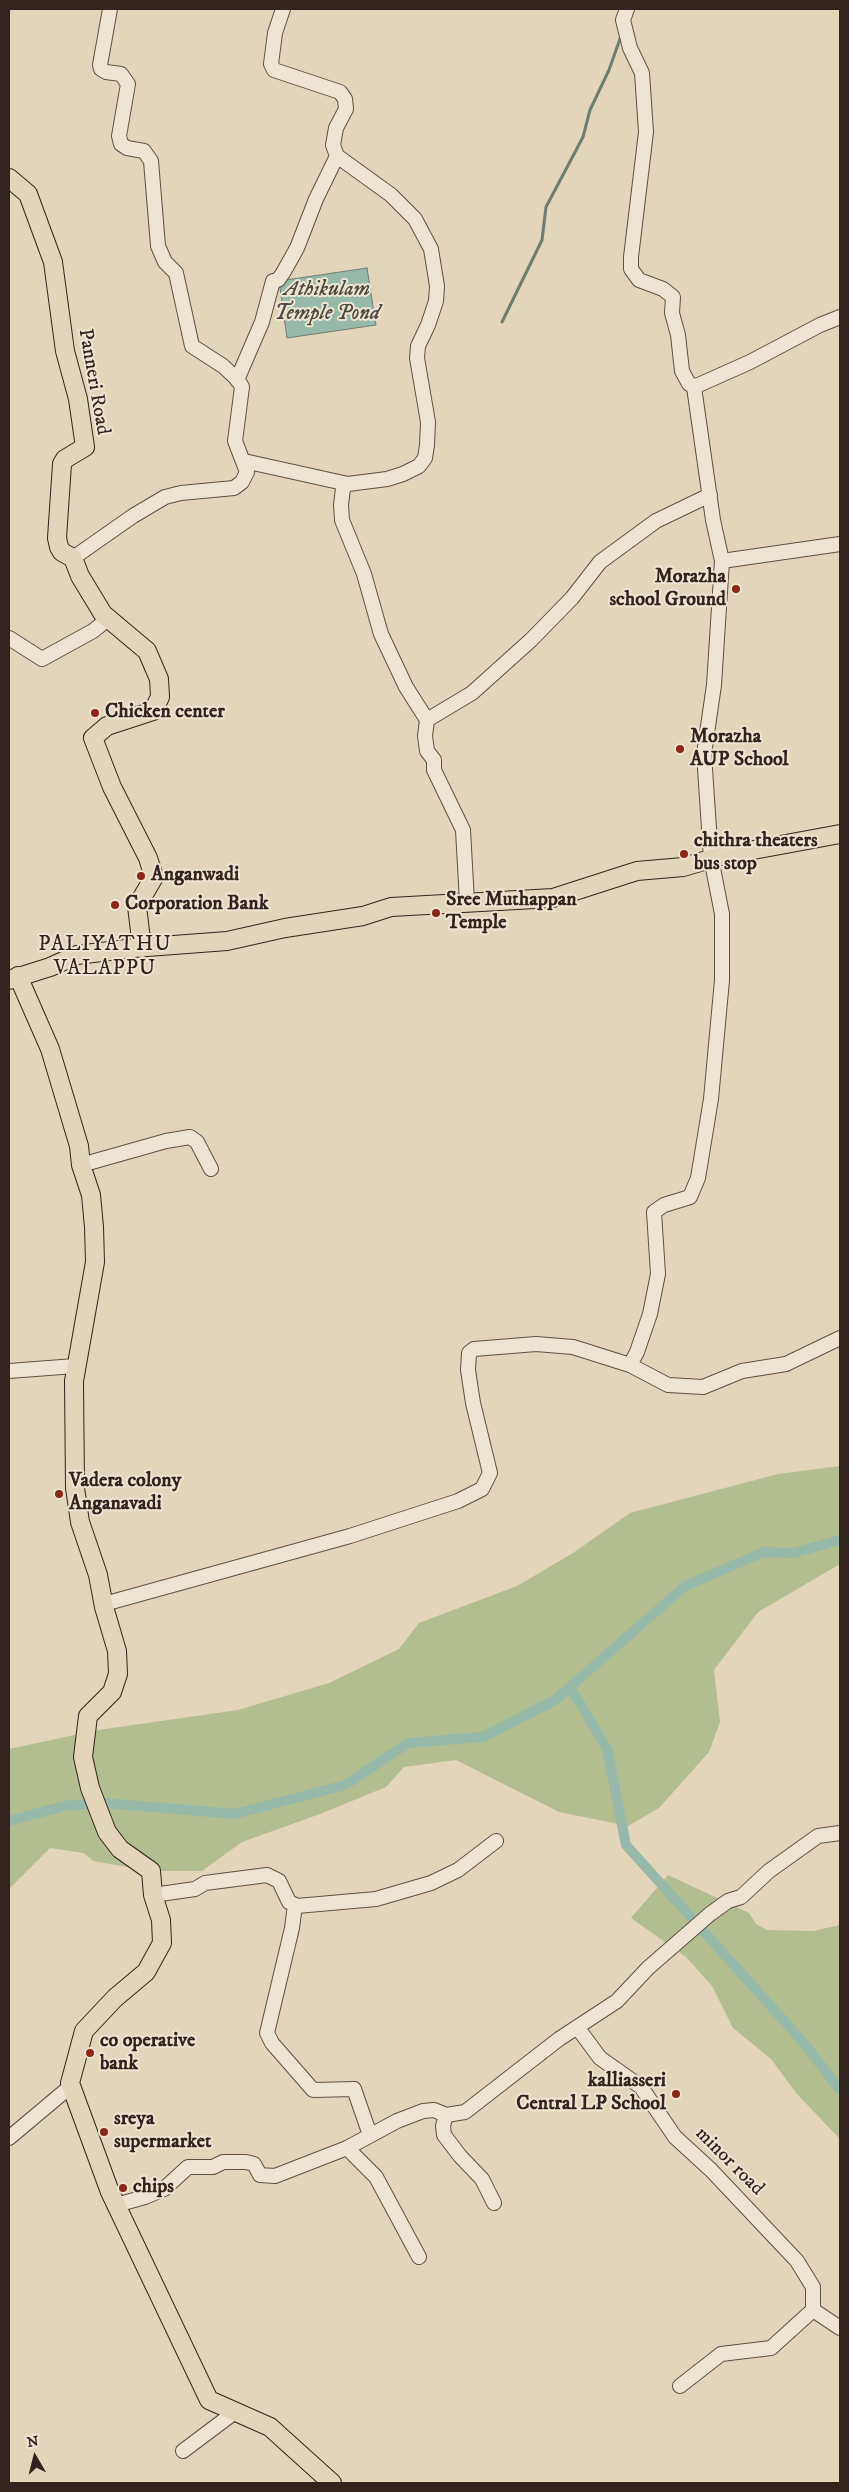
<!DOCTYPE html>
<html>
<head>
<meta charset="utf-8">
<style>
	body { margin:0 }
	#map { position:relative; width:849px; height:2492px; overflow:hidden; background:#e3d5b9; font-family:"IM FELL DW Pica",serif }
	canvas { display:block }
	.frame { position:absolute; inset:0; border:10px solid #32241c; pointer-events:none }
	.north { position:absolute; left:10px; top:2432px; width:50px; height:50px; -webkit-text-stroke:4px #ede4d2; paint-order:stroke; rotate:352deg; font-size:14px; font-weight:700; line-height:20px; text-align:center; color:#32241c }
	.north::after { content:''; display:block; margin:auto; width:18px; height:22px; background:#32241c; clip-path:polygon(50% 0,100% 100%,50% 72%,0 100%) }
</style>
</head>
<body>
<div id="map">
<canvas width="849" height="2492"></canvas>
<div class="frame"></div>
<div class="north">N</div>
</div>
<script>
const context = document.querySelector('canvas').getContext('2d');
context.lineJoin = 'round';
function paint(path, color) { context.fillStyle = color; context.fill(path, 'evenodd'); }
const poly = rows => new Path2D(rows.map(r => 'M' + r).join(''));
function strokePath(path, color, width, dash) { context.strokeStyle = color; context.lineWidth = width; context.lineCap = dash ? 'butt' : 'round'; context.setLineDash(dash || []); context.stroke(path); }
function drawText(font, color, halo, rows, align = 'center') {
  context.font = font + ' "IM FELL DW Pica",serif'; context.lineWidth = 4; context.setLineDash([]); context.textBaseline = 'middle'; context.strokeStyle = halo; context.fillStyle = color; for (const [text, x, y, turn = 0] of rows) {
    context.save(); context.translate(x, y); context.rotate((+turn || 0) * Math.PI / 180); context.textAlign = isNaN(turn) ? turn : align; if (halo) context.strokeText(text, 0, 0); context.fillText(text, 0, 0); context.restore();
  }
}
paint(poly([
	[840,1466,840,1564,758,1612,714,1670,720,1722,709,1752,659,1808,628,1826,559,1812,456,1760,404,1767,386,1787,320,1814,242,1842,202,1871,151,1871,93,1861,84,1853,50,1848,9,1889,9,1749,98,1730,238,1710,329,1683,399,1649,419,1623,517,1586,573,1553,630,1513,778,1474],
	[668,1875,749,1913,756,1924,767,1930,813,1931,840,1925,840,2139,797,2094,771,2059,733,2028,712,1986,686,1957,631,1918]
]), '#b2bd90');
const water = poly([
	[367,268,376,325,287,338,279,281,367,268]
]);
paint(water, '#96b9aa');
strokePath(water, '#6e7d71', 1);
strokePath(poly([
	[502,322,542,240,546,207,583,137,590,110,609,70,621,36]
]), '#6e7d71', 3);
strokePath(poly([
	[570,1687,607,1749,626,1845,803,2042,840,2090],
	[104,1803,235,1814,345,1785,408,1743,483,1737,555,1700,685,1586,764,1552,793,1553,840,1540],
	[9,1821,64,1806,87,1804]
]), '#96b9aa', 10);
const minor = poly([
	[627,9,623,20,630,48,642,73,646,132,631,257,631,269,639,280,663,289,673,297,672,313,678,335,682,371,689,384,696,386],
	[337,156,391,195,415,219,431,249,437,286,436,301,428,325,418,346,417,358,428,422,427,445,425,458,419,466,403,474,387,479,348,484,343,488,341,505,342,520,364,574,381,634,406,687,427,720,425,736,427,751,434,760,434,770,463,830,467,902],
	[237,380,262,322,273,281,278,280,283,273,297,248,316,199,337,156,333,145,336,128,346,109,345,99,340,92,274,70,271,64,275,33,283,9],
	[244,461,348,484],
	[73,558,133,516,165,497,181,493,234,488,242,482,247,472,235,441,242,387,238,380,223,366,192,346,176,273,165,262,158,246,151,161,144,151,127,148,121,144,119,136,128,84,121,74,106,72,101,69,100,65,110,9],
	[722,561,840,544],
	[9,638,42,659,93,631,108,619],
	[427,720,472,693,531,640,572,598,600,562,656,521,710,495],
	[81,1165,166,1141,190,1137,197,1142,211,1169],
	[630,1365,668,1385,703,1387,742,1371,786,1364,840,1338],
	[9,1371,75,1366],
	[104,1604,350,1536,458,1501,482,1489,490,1473,473,1403,468,1370,469,1353,474,1349,536,1344,573,1347,630,1365,637,1352,650,1314,658,1274,654,1212,664,1205,690,1197,698,1178,711,1099,722,980,722,914,711,858,704,754,714,685,722,561,713,520,694,387,750,362,820,325,840,317],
	[153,1895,195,1889,205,1883,267,1875,279,1881,289,1902,297,1906,376,1899,431,1883,458,1870,496,1841],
	[295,1905,292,1928,267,2033,272,2043,313,2090,354,2089,370,2135],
	[577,2027,600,2058,641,2087,675,2137,711,2170,797,2261,813,2287,813,2310,840,2328],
	[446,2115,443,2126,444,2135,460,2156,482,2179,494,2203],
	[9,2138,71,2086],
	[347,2148,376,2177,419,2257],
	[116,2205,145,2197,164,2189,188,2167,213,2167,223,2162,246,2162,254,2164,260,2175,275,2176,347,2148,397,2121,423,2111,434,2110,446,2115,465,2112,559,2039,617,2001,648,1968,710,1914,728,1901,741,1897,769,1871,818,1836,840,1833],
	[680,2386,721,2354,771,2348,813,2310],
	[183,2451,235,2412]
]);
const major = poly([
	[9,178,28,194,53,262,65,351,78,399,85,447,65,459,62,464,57,538,59,547,62,552,73,558,80,576,103,614,147,651,159,679,160,697,153,711,107,726,93,738,112,787,148,858,154,877,137,906,142,948],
	[18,976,50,1049,79,1146,81,1165,91,1195,94,1227,95,1262,74,1381,75,1488,80,1522,98,1575,104,1607,117,1651,118,1674,112,1692,88,1716,83,1757,90,1788,107,1832,120,1849,151,1871,153,1895,161,1920,162,1943,146,1972,115,1998,84,2031,70,2083,110,2192,209,2400,270,2427,332,2483],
	[9,980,50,967,77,955,134,948,227,941,285,928,363,916,391,907,553,898,637,871,683,867,721,856,840,834]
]);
strokePath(minor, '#5e5043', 16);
strokePath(major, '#32241c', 20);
strokePath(minor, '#ede4d2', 14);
strokePath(major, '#e3d5b9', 18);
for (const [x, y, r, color] of [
	[736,589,5,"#8f2418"],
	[95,713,5,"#8f2418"],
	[680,749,5,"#8f2418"],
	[684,854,5,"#8f2418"],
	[141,876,5,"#8f2418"],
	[115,905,5,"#8f2418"],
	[436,913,5,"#8f2418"],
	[59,1494,5,"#8f2418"],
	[90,2053,5,"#8f2418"],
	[676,2094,5,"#8f2418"],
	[104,2132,5,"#8f2418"],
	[123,2188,5,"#8f2418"]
]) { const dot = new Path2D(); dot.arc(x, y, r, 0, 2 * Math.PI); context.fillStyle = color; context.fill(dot); strokePath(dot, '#ede4d2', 2); }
drawText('20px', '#32241c', '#ede4d2', [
	["Panneri Road",93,382,80],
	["minor road",729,2162,45]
]);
drawText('bold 20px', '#32241c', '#ede4d2', [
	["Morazha",726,578,"right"],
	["school Ground",726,601,"right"],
	["Chicken center",105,713],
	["Morazha",690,738],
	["AUP School",690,761],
	["chithra theaters",694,842],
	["bus stop",694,865],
	["Anganwadi",151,876],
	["Sree Muthappan",446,901],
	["Temple",446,924],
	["Corporation Bank",125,905],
	["Vadera colony",69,1482],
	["Anganavadi",69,1505],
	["co operative",100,2042],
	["bank",100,2065],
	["kalliasseri",666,2082,"right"],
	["Central LP School",666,2105,"right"],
	["sreya",114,2120],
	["supermarket",114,2143],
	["chips",133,2188]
], 'left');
drawText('italic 21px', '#4b4940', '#ede4d2', [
	["Athikulam",327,291],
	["Temple Pond",327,315]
]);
context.letterSpacing = '1px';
drawText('21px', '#32241c', '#ede4d2', [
	["PALIYATHU",105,946],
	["VALAPPU",105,970]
]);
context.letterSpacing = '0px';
</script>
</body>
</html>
